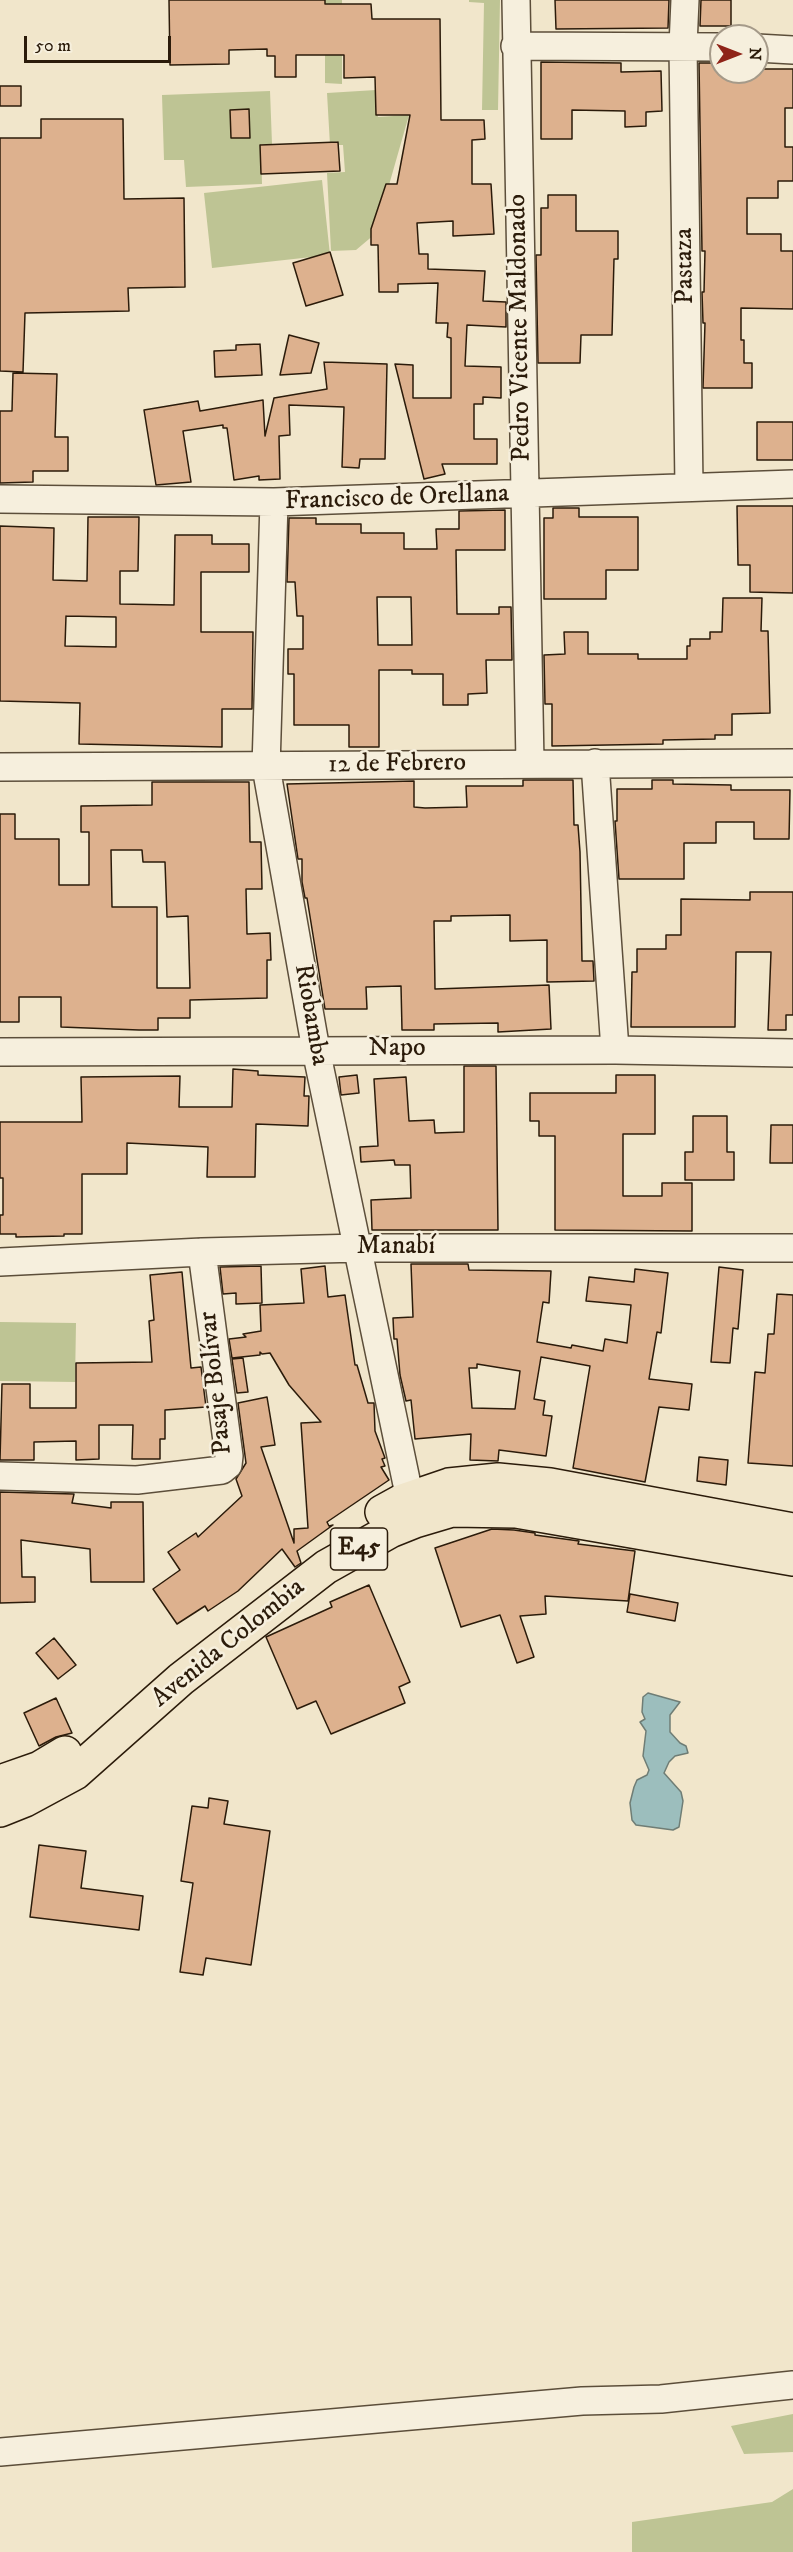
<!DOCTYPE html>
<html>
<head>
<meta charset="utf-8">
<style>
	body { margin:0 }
	#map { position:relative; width:793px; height:2552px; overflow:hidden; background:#f1e6cb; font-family:"IM FELL DW Pica",serif }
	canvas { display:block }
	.north { position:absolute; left:709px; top:24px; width:60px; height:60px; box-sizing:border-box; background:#f6efdd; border:2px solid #a59a89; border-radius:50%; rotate:90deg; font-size:16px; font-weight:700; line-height:24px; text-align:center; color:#2b1b0a }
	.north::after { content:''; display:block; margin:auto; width:21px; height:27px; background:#8f2418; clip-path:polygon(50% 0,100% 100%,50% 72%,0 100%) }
	.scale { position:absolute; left:24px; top:36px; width:147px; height:27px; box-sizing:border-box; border:3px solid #2b1b0a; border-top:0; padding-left:8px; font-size:18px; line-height:21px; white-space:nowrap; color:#2b1b0a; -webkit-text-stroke:4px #f6efdd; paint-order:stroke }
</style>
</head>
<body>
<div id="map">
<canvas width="793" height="2552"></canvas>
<div class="north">N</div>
<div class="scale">50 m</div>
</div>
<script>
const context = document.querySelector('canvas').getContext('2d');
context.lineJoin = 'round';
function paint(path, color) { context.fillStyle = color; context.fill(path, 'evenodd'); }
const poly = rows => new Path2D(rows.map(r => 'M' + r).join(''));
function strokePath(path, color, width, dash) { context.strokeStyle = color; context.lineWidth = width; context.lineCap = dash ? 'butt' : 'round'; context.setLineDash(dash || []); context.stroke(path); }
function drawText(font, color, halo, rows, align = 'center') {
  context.font = font + ' "IM FELL DW Pica",serif'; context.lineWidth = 5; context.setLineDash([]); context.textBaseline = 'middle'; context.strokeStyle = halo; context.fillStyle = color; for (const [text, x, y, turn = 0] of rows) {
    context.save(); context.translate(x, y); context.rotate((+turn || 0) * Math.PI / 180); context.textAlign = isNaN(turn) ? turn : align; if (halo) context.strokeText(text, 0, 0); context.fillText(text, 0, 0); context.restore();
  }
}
paint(poly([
	[325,0,342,0,342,84,325,83],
	[469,0,500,0,498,110,482,110,484,3,469,2],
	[376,90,378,117,409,115,375,234,356,250,331,251,327,173,345,172,343,145,330,145,327,93],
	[270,91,272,144,261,144,262,184,186,187,184,160,164,160,162,95],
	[322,180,330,255,212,268,204,193],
	[0,1322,76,1323,75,1382,0,1381],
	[793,2414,793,2452,744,2454,731,2426],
	[793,2489,793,2552,632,2552,632,2522,772,2502]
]), '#bec494');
const water = poly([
	[648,1693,680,1702,670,1715,670,1732,680,1743,686,1746,688,1753,675,1756,669,1762,664,1773,681,1792,683,1801,679,1827,673,1830,636,1825,632,1820,630,1803,634,1787,637,1780,647,1775,649,1770,643,1756,646,1731,640,1722,645,1719,642,1712,643,1697,648,1693]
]);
paint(water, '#9cbebd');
strokePath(water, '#6f7d75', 1.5);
const building = poly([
	[169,0,325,0,325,4,371,4,372,19,440,19,441,120,484,120,485,139,472,140,472,184,491,184,494,234,453,236,453,221,417,223,419,254,428,254,428,269,485,271,483,301,506,302,506,327,467,325,465,366,501,367,501,398,483,397,483,404,474,404,474,439,497,439,497,464,442,464,445,474,424,479,395,364,413,365,413,398,451,398,451,338,447,337,448,323,436,323,438,283,398,284,398,292,379,292,378,245,371,245,371,229,386,184,397,184,410,115,376,115,375,77,344,78,344,55,296,55,296,77,275,77,275,56,267,56,267,49,229,50,229,64,170,65,169,0],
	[555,0,669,0,668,28,556,29,555,0],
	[701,0,731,0,731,26,700,26,701,0],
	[541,62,621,63,621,72,661,71,662,111,646,112,646,126,625,127,625,111,572,110,572,139,541,139,541,62],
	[699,63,721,63,721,72,757,72,757,69,793,69,793,108,785,108,785,147,793,147,793,181,778,181,778,198,747,198,747,234,781,234,781,251,793,251,793,309,741,308,741,340,744,340,744,363,752,363,752,388,703,388,705,323,703,323,702,292,704,292,705,251,702,251,699,63],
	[0,86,21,86,21,106,0,106,0,86],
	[249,109,250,138,231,138,230,110,249,109],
	[41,119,123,119,124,199,184,198,185,287,128,288,129,311,25,313,23,372,0,371,0,138,41,138,41,119],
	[338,142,340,171,261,174,260,145,338,142],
	[548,195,576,195,576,231,618,231,618,259,614,259,612,335,581,335,580,363,538,363,536,255,541,255,541,208,548,208,548,195],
	[330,252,343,295,306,306,293,263,330,252],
	[289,335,319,343,311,373,280,375,289,335],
	[260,344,262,375,215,377,214,351,236,350,236,345,260,344],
	[324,362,387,364,385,459,360,459,359,468,342,467,344,407,289,405,290,435,279,436,280,479,259,480,259,476,234,480,227,428,223,428,223,425,183,431,191,482,156,485,144,410,198,401,200,411,263,400,265,436,274,398,327,389,324,362],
	[13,373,57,374,55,437,68,437,68,471,33,471,33,482,0,483,0,411,12,411,13,373],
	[757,422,793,422,793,460,757,460,757,422],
	[737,506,793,506,793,593,750,592,750,565,738,565,737,506],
	[553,508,579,508,579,517,638,517,638,570,606,570,606,599,544,599,544,518,553,518,553,508],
	[505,510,505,550,456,550,457,614,499,614,499,607,511,607,512,660,486,660,487,693,468,694,468,705,443,705,443,674,412,674,412,670,379,670,379,747,349,747,349,725,294,725,294,674,288,674,288,649,303,649,303,616,297,616,295,582,287,582,289,518,316,518,316,524,361,524,361,533,404,533,404,549,437,549,436,529,459,529,459,511,505,510],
	[377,597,411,597,412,645,378,645,377,597],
	[88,517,139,517,138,571,120,571,120,604,174,605,175,535,212,535,212,544,249,544,249,572,201,572,201,632,253,632,252,709,222,709,222,747,79,744,80,703,0,701,0,526,54,528,53,580,87,581,88,517],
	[66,616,116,617,116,647,65,646,66,616],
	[723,598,762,598,761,631,768,631,770,713,732,714,732,735,715,735,715,739,663,740,663,744,552,746,552,704,545,704,544,655,565,654,564,632,588,632,588,654,638,654,638,659,687,659,687,646,690,646,690,639,710,639,710,632,722,632,723,598],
	[523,780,573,780,574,825,578,825,580,852,582,961,593,961,594,981,547,982,547,940,510,941,510,915,451,916,451,921,434,921,435,989,549,985,551,1029,498,1032,498,1023,434,1024,434,1030,402,1030,401,986,366,987,367,1009,325,1009,307,898,305,898,302,882,302,859,298,859,287,784,414,781,414,807,425,808,467,807,466,786,523,786,523,780],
	[652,780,673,780,673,784,731,785,731,790,790,790,789,839,754,839,754,822,716,822,716,843,684,843,684,879,619,879,615,821,617,821,617,789,652,789,652,780],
	[152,782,249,782,250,842,261,842,262,889,246,889,247,934,270,933,271,960,267,960,267,998,190,1000,190,1018,158,1018,158,1030,139,1030,61,1027,61,997,19,997,19,1022,0,1022,0,814,15,814,15,839,59,839,59,885,89,885,89,832,81,832,81,806,152,805,152,782],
	[111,850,142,850,143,862,165,862,167,917,188,916,190,988,157,988,157,907,112,907,111,850],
	[750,892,793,892,793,1015,786,1015,786,1030,768,1030,771,952,736,952,735,1027,631,1027,632,972,637,972,637,949,666,949,666,935,681,935,681,899,750,900,750,892],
	[464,1066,496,1066,498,1230,372,1230,371,1200,411,1198,410,1165,395,1165,394,1160,361,1162,360,1147,378,1146,374,1079,406,1077,409,1121,434,1120,435,1133,464,1132,464,1066],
	[233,1069,258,1071,258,1075,305,1077,304,1096,309,1096,308,1126,256,1124,255,1177,207,1177,208,1147,127,1143,127,1174,82,1174,82,1234,64,1234,64,1236,16,1237,16,1234,0,1234,0,1215,3,1215,3,1178,0,1178,0,1122,82,1122,81,1077,180,1076,179,1107,232,1107,233,1069],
	[357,1075,359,1093,341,1095,339,1077,357,1075],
	[616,1075,655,1075,655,1134,623,1134,623,1196,662,1196,662,1183,692,1183,692,1231,555,1230,555,1136,539,1136,539,1121,530,1121,530,1093,616,1093,616,1075],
	[693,1116,727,1116,727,1152,734,1152,734,1180,685,1180,685,1152,693,1152,693,1116],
	[771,1125,793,1125,793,1163,770,1163,771,1125],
	[411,1264,468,1264,469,1270,551,1271,549,1303,543,1302,537,1342,571,1348,572,1345,603,1351,605,1339,627,1343,631,1305,586,1301,589,1277,634,1282,635,1269,668,1273,661,1333,657,1332,649,1379,692,1384,689,1410,659,1407,645,1482,573,1468,590,1366,541,1357,534,1399,545,1401,543,1415,552,1416,546,1456,499,1450,498,1461,470,1460,471,1434,415,1439,411,1400,406,1401,400,1375,397,1339,394,1339,393,1318,413,1317,411,1264],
	[477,1364,520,1371,515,1409,472,1408,469,1368,477,1368,477,1364],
	[261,1266,262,1303,236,1304,236,1293,223,1294,220,1267,261,1266],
	[325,1266,328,1297,345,1295,355,1365,357,1365,368,1403,374,1403,375,1431,385,1458,382,1459,385,1466,381,1467,389,1480,327,1522,329,1526,333,1525,297,1551,301,1563,295,1567,282,1549,238,1591,208,1611,205,1606,177,1624,153,1589,180,1570,168,1552,196,1533,198,1537,242,1496,236,1479,246,1463,238,1403,267,1397,275,1445,261,1447,294,1543,294,1529,308,1528,301,1423,321,1422,289,1385,270,1353,262,1354,260,1352,260,1355,232,1358,229,1339,246,1337,243,1334,261,1331,260,1305,304,1303,301,1269,325,1266],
	[719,1267,743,1270,738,1329,733,1328,730,1363,711,1362,719,1267],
	[182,1272,191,1368,201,1367,206,1407,165,1410,165,1439,160,1439,160,1459,132,1459,133,1425,99,1425,99,1459,76,1460,76,1441,34,1442,34,1460,0,1460,2,1384,30,1384,30,1408,76,1408,76,1363,152,1362,149,1321,154,1320,150,1275,182,1272],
	[777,1294,793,1295,793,1466,748,1463,755,1372,765,1373,768,1334,774,1334,777,1294],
	[243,1358,248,1392,237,1393,232,1359,243,1358],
	[699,1457,728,1460,726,1485,697,1481,699,1457],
	[0,1492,74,1494,72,1503,111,1508,111,1502,143,1502,144,1582,91,1582,90,1549,21,1540,22,1577,35,1577,35,1602,0,1603,0,1492],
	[492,1529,514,1530,535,1533,535,1535,579,1541,578,1544,635,1551,628,1601,545,1596,546,1614,520,1616,534,1657,517,1663,500,1615,461,1627,435,1548,492,1529],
	[369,1585,410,1682,399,1687,405,1703,331,1734,316,1701,297,1709,266,1637,332,1607,330,1602,369,1585],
	[630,1594,678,1603,675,1621,627,1612,630,1594],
	[54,1638,76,1665,58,1679,36,1653,54,1638],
	[56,1698,72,1733,56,1737,39,1746,24,1713,56,1698],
	[209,1798,228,1801,224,1824,270,1831,251,1965,206,1958,203,1975,180,1972,193,1883,181,1881,192,1806,208,1808,209,1798],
	[39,1845,86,1851,81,1888,143,1896,139,1930,30,1917,39,1845]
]);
paint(building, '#ddb18e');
strokePath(building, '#2b1b0a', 1.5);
const minor = poly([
	[516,0,530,763],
	[685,0,683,46,689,487],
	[515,46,721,47],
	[757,48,793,50],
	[0,499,274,502,793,484],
	[274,502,266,767,316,1050,414,1518],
	[595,763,615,1050],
	[0,767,793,763],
	[0,1052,615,1050,793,1053],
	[0,1262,202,1252,359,1248,793,1248],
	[0,1476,137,1480,222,1470,228,1465,229,1456,202,1252],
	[0,2452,582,2401,661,2399,793,2385]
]);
const major = poly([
	[382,1512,402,1501,449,1485,498,1480,550,1485,793,1530],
	[0,1782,40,1768,65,1753],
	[0,1810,25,1800,75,1773,181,1679,326,1567,390,1531,415,1521,452,1510,516,1511,793,1559]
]);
strokePath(minor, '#5c4e3a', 30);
strokePath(major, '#2b1b0a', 36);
strokePath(minor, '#f6efdd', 27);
strokePath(major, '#f1e6cb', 33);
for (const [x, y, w] of [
	[359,1549,57]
]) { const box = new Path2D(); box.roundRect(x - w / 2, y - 21, w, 42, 4.5); context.fillStyle = '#f6efdd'; context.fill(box); strokePath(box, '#2b1b0a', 1.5); }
drawText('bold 24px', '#2b1b0a', null, [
	["E45",359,1549]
]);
drawText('26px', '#2b1b0a', '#f6efdd', [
	["Pastaza",686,266,-91],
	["Pedro Vicente Maldonado",521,328,-91],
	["Francisco de Orellana",397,499,-2],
	["12 de Febrero",397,765,-1],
	["Riobamba",310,1015,80],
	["Napo",397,1050],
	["Manabí",396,1248],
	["Pasaje Bolívar",217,1383,-96],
	["Avenida Colombia",229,1644,-39]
]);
</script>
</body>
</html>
